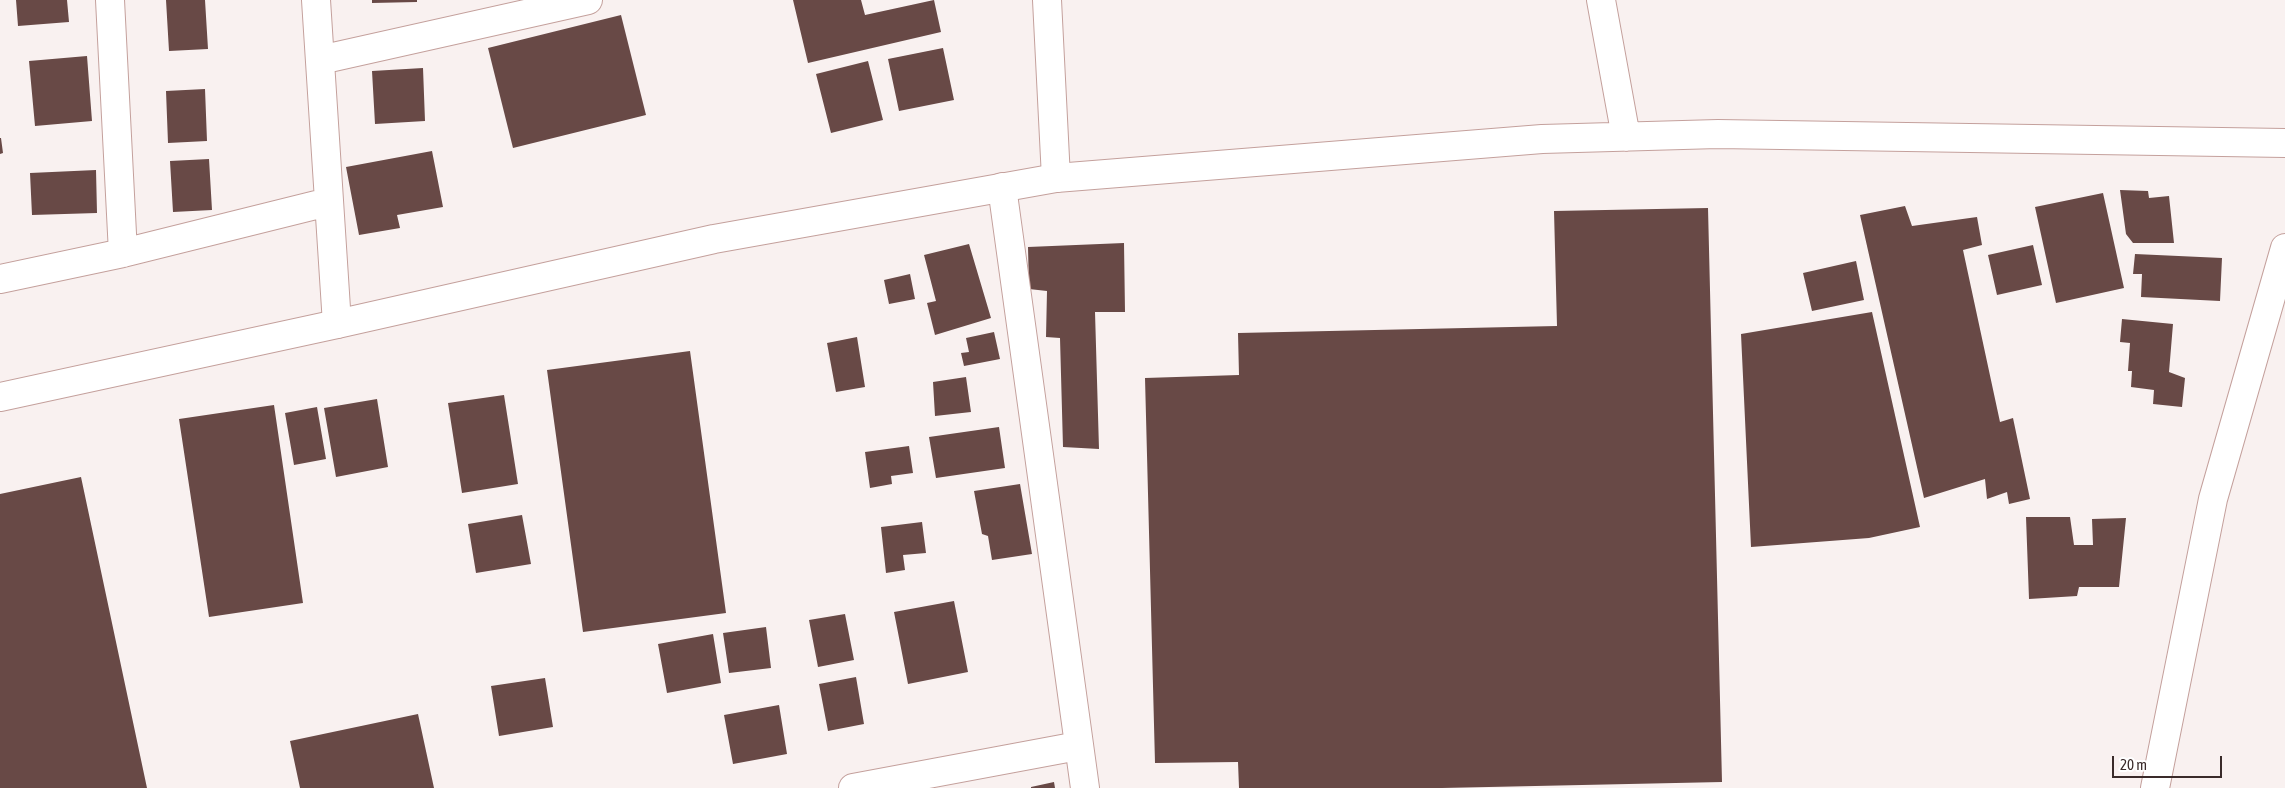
<!DOCTYPE html>
<html>
<head>
<meta charset="utf-8">
<style>
	body { margin:0 }
	#map { position:relative; width:2285px; height:788px; overflow:hidden; background:#f9f1f0; font-family:"Asap Condensed",sans-serif }
	canvas { display:block }
	.scale { position:absolute; left:2112px; top:756px; width:110px; height:22px; box-sizing:border-box; border:2px solid #3a2b2a; border-top:0; padding-left:6px; font-size:15px; line-height:18px; white-space:nowrap; color:#3a2b2a; -webkit-text-stroke:4px #fff; paint-order:stroke }
</style>
</head>
<body>
<div id="map">
<canvas width="2285" height="788"></canvas>
<div class="scale">20 m</div>
</div>
<script>
const context = document.querySelector('canvas').getContext('2d');
context.lineJoin = 'round';
function paint(path, color) { context.fillStyle = color; context.fill(path, 'evenodd'); }
const poly = rows => new Path2D(rows.map(r => 'M' + r).join(''));
function strokePath(path, color, width, dash) { context.strokeStyle = color; context.lineWidth = width; context.lineCap = dash ? 'butt' : 'round'; context.setLineDash(dash || []); context.stroke(path); }
paint(poly([
	[16,0,67,0,69,22,18,26],
	[166,0,205,0,208,49,169,51],
	[372,0,417,0,417,2,372,3],
	[793,0,861,0,865,15,934,0,941,32,808,63],
	[621,15,646,115,513,148,488,48],
	[943,48,954,100,899,111,888,59],
	[87,56,92,121,35,126,29,61],
	[868,61,883,120,831,133,816,74],
	[423,68,425,121,375,124,372,71],
	[205,89,207,141,168,143,166,91],
	[0,138,1,138,3,153,0,154],
	[432,151,443,207,397,215,400,228,359,235,346,167],
	[209,159,212,210,173,212,170,161],
	[96,170,97,213,32,215,30,173],
	[2120,190,2148,191,2149,198,2169,196,2174,243,2133,243,2126,234],
	[2103,193,2124,288,2056,303,2035,207],
	[1905,206,1912,226,1977,217,1982,245,1963,250,2000,422,2013,418,2030,499,2009,504,2007,492,1987,499,1985,479,1924,498,1860,215],
	[1708,208,1722,782,1442,788,1239,788,1238,762,1155,763,1145,378,1239,375,1238,333,1557,326,1554,211],
	[1124,243,1125,312,1095,312,1099,449,1063,447,1060,338,1046,337,1047,291,1029,289,1028,247],
	[969,244,991,318,935,335,927,303,936,301,924,255],
	[2033,245,2042,285,1997,295,1988,255],
	[2135,254,2222,258,2220,301,2141,297,2142,274,2133,274],
	[1856,261,1864,300,1812,311,1803,273],
	[910,274,915,299,889,304,884,280],
	[1872,312,1920,527,1869,538,1751,547,1741,334],
	[2122,319,2173,324,2169,372,2185,378,2182,407,2153,404,2154,390,2131,387,2132,371,2128,371,2130,343,2120,342],
	[994,332,1000,359,964,366,961,353,969,352,966,338],
	[857,337,865,387,836,392,827,343],
	[690,351,726,613,583,632,547,370],
	[966,377,971,412,935,416,933,382],
	[504,395,518,484,462,493,448,403],
	[377,399,388,467,336,477,324,408],
	[274,405,303,603,209,617,179,419],
	[317,407,326,459,294,465,285,413],
	[999,427,1005,468,936,478,929,437],
	[909,446,913,473,891,476,892,484,870,488,865,452],
	[81,477,147,788,0,788,0,494],
	[1020,484,1032,554,992,560,988,536,982,534,974,491],
	[522,515,531,564,476,573,468,524],
	[2026,517,2070,517,2074,545,2093,545,2092,519,2126,518,2119,587,2079,587,2077,596,2029,599],
	[922,522,926,553,903,555,905,570,886,573,881,527],
	[954,601,968,672,908,684,894,612],
	[845,614,854,660,818,667,809,620],
	[766,627,771,668,729,673,723,633],
	[713,634,721,683,667,693,658,644],
	[856,677,864,724,828,731,819,684],
	[545,678,553,727,499,736,491,686],
	[779,705,787,754,733,764,724,715],
	[418,714,434,788,300,788,290,741],
	[1054,782,1055,788,1031,788,1031,787]
]), '#684946');
const minor = poly([
	[110,0,123,253],
	[316,0,337,324],
	[1047,0,1056,178],
	[320,60,588,0],
	[1002,187,1085,788],
	[0,279,123,253,328,202],
	[853,788,1078,746]
]);
const tertiary = poly([
	[1601,0,1626,137],
	[0,397,337,324,714,239,1056,178,1542,139,1718,134,2285,143],
	[2155,788,2213,499,2285,248]
]);
strokePath(minor, '#c4a09c', 30);
strokePath(tertiary, '#c4a09c', 30);
strokePath(minor, '#fff', 28);
strokePath(tertiary, '#fff', 28);
</script>
</body>
</html>
